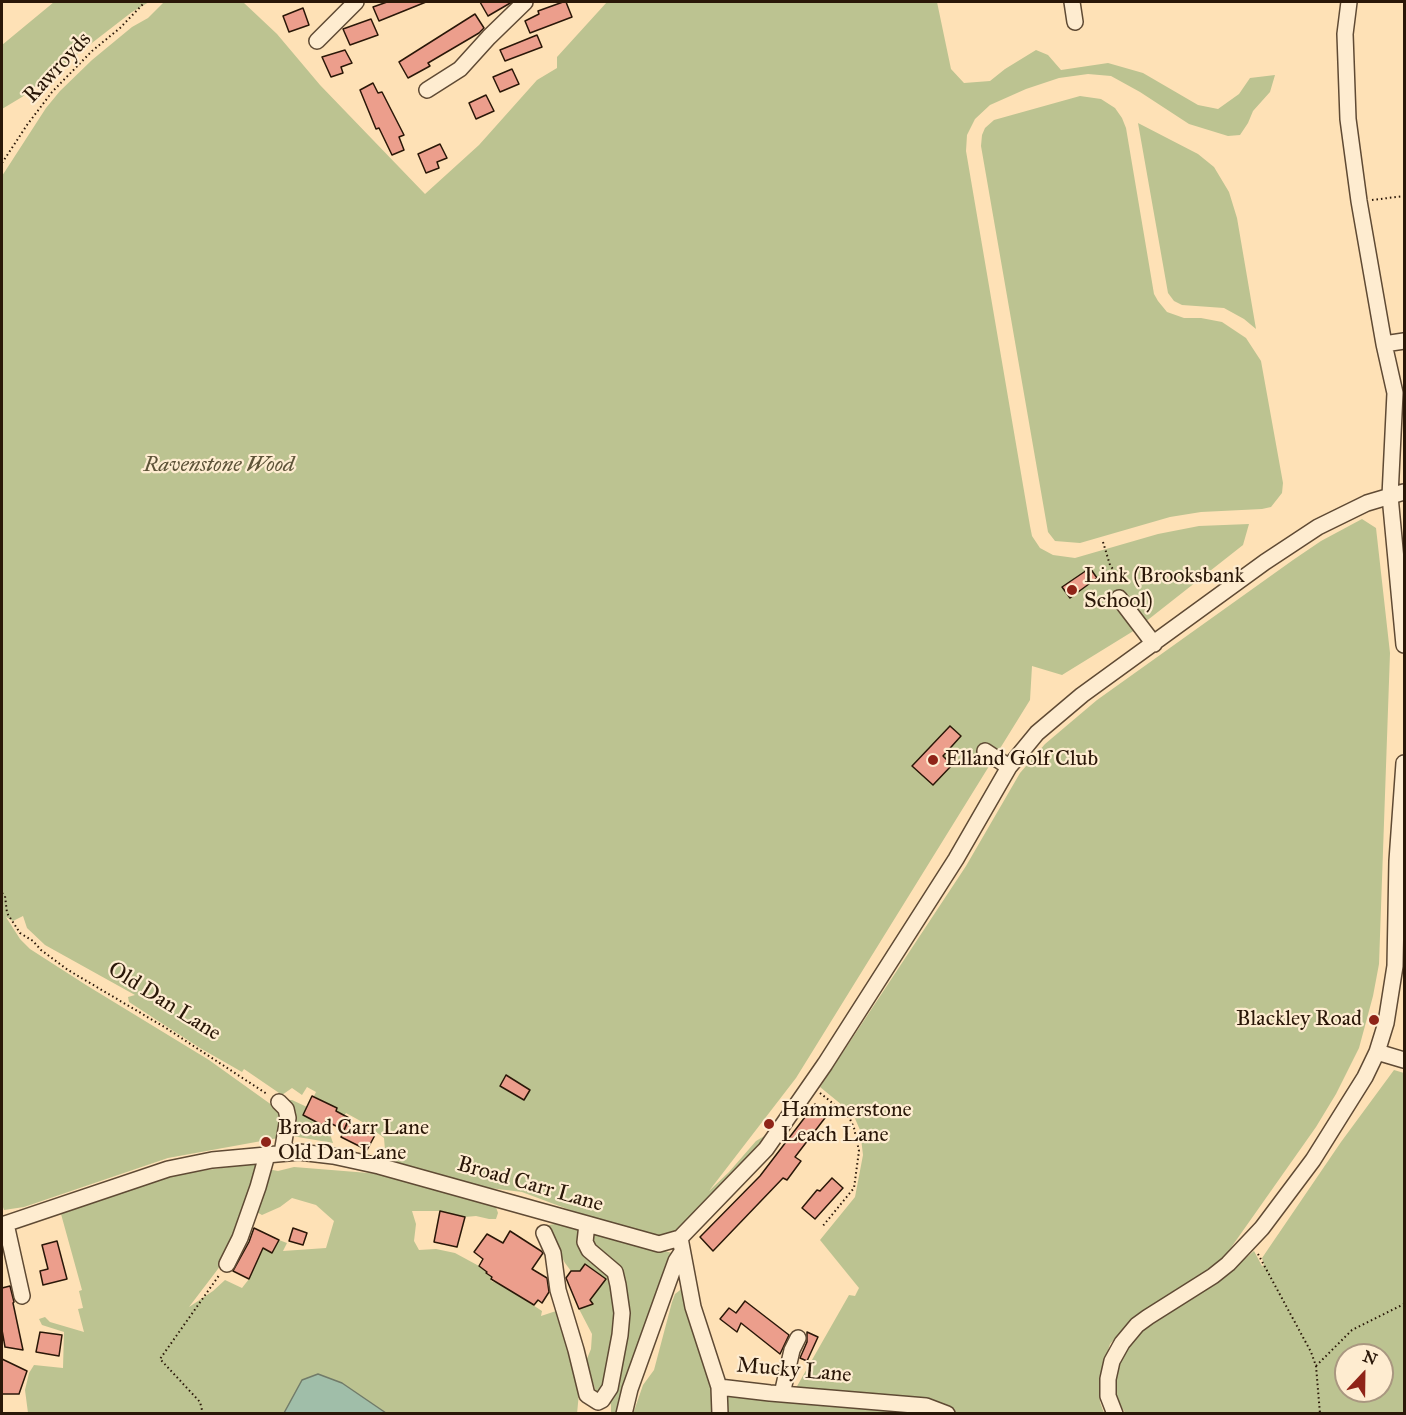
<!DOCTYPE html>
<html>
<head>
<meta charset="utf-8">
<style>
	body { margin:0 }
	#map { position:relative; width:1406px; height:1415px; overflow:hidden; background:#fee1b6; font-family:"IM FELL Great Primer",serif }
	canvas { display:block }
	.frame { position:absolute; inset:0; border:3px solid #2a1708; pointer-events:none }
	.north { position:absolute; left:1334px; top:1343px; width:60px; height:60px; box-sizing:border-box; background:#feecd0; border:2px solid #a99780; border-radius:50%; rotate:22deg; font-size:16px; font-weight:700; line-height:24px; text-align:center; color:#2a1708 }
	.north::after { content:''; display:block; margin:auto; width:21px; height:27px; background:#8f2418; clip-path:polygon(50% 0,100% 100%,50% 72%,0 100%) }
</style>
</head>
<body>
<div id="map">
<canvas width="1406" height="1415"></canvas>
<div class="frame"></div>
<div class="north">N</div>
</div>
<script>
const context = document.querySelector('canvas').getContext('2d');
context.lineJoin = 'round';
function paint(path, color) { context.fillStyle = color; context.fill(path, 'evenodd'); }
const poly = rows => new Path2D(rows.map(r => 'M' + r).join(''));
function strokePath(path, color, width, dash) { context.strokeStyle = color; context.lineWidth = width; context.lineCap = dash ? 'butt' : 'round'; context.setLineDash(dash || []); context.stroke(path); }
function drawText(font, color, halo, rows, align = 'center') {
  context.font = font + ' "IM FELL Great Primer",serif'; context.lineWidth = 4.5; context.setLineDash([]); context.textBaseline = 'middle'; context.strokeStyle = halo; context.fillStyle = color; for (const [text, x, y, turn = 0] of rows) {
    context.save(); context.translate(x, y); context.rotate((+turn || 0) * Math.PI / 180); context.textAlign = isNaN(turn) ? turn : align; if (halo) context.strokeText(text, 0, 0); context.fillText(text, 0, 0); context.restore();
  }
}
paint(poly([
	[54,2,149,2,132,12,22,97,2,109,2,45],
	[164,2,243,2,277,34,320,85,425,194,479,145,537,80,557,68,557,57,607,2,937,2,951,69,964,83,990,81,1005,69,1036,50,1048,55,1061,70,1108,63,1143,73,1198,105,1218,109,1239,94,1250,78,1275,75,1270,92,1253,111,1248,123,1240,135,1228,136,1189,124,1140,92,1111,76,1088,74,1059,78,1026,89,990,105,975,119,967,135,966,151,1030,526,1032,536,1040,548,1053,555,1075,558,1158,534,1199,526,1249,524,1243,545,1135,630,1062,675,1032,666,1030,700,796,1078,709,1191,729,1172,756,1141,766,1135,772,1135,671,1238,602,1222,522,1192,474,1186,386,1162,384,1138,366,1124,346,1113,344,1116,336,1111,337,1108,314,1096,316,1092,307,1087,302,1095,292,1088,282,1095,244,1069,242,1072,200,1048,129,1002,128,997,135,995,45,945,27,928,23,916,13,921,6,917,20,939,30,949,86,985,209,1060,283,1113,278,1138,168,1158,24,1207,4,1210,2,1204,2,176,46,108,60,91,92,60,132,27,148,18],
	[1080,96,1101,99,1115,108,1122,118,1126,128,1154,294,1158,301,1167,312,1184,318,1201,318,1222,322,1246,338,1261,361,1283,483,1282,493,1271,507,1262,509,1201,512,1170,517,1080,543,1055,541,1048,532,981,146,982,135,985,128,994,120],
	[1138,123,1198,154,1214,167,1229,192,1237,218,1256,329,1244,319,1224,308,1182,305,1174,301,1168,293],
	[1362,519,1376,528,1390,653,1379,964,1373,996,1359,1048,1336,1094,1316,1127,1223,1259,1196,1280,1137,1315,1110,1344,1099,1379,1100,1402,1104,1413,953,1413,796,1388,849,1295,855,1296,859,1288,820,1240,855,1197,863,1155,860,1130,853,1114,820,1087,966,866,1020,773,1045,744,1097,700,1293,560,1321,541],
	[1394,1070,1404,1073,1404,1413,1126,1414,1116,1399,1116,1370,1131,1341,1150,1323,1203,1292,1227,1274,1254,1251,1262,1266,1264,1265,1262,1258,1341,1142],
	[1346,1355,1382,1355,1382,1391,1346,1391],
	[288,1100,292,1100,307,1107,303,1115,324,1126,331,1137,333,1143,292,1136],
	[257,1163,255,1170,257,1167,278,1171,294,1167,381,1174,496,1207,498,1213,496,1219,489,1219,476,1216,465,1217,440,1211,412,1211,416,1224,414,1241,419,1250,436,1249,455,1253,479,1266,492,1277,491,1281,502,1285,542,1311,541,1316,559,1310,580,1382,577,1414,386,1413,342,1383,302,1380,284,1413,28,1413,25,1390,29,1373,34,1365,63,1368,64,1332,42,1325,39,1319,45,1317,50,1322,84,1332,78,1309,83,1308,79,1291,82,1290,61,1214,171,1175],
	[292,1198,316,1205,334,1221,326,1248,283,1251,287,1243,279,1240,272,1253,263,1248,249,1279,242,1288,225,1280,213,1291,189,1307,221,1265,246,1206,262,1215,280,1207],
	[555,1224,636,1243,672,1253,674,1257,620,1413,611,1413,611,1405,605,1390,596,1392,586,1361,591,1349,592,1334,579,1309,593,1304,584,1293,578,1275,574,1271,571,1271,565,1263,549,1234,548,1225],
	[684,1287,715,1393,716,1413,633,1414,643,1385,654,1370,672,1302,675,1294],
	[726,1396,735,1396,940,1413,724,1413]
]), '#bcc391');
const water = poly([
	[318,1374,342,1383,386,1413,284,1413,302,1380,318,1374]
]);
paint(water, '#a0bea9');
strokePath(water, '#717b69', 1.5);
const building = poly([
	[387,2,426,2,379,21,373,7,387,2],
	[480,2,512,2,488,16,480,2],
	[563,2,566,2,572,17,530,33,525,21,539,14,538,11,563,2],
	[303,8,309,25,289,32,283,16,303,8],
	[475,14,484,28,479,33,428,63,430,66,408,78,399,62,475,14],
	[371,19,378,35,350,45,343,29,371,19],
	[537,35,542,47,505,61,500,50,537,35],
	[345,50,352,63,341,67,343,73,331,77,322,57,345,50],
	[512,69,519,84,500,92,493,77,512,69],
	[373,83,378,93,382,92,404,135,399,137,404,150,392,155,379,128,376,129,360,90,373,83],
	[486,95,494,111,476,119,469,103,486,95],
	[440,144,447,158,437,162,439,168,426,173,418,154,440,144],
	[1090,568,1097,578,1070,598,1062,587,1090,568],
	[950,726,961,736,943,756,952,765,933,785,912,766,950,726],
	[506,1075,530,1090,524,1100,500,1086,506,1075],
	[312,1096,337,1108,336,1111,349,1118,344,1130,326,1121,324,1126,303,1115,312,1096],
	[815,1104,828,1114,795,1157,801,1161,787,1180,783,1178,713,1251,700,1237,760,1176,815,1104],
	[348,1122,375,1135,367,1150,341,1137,348,1122],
	[832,1178,843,1188,815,1219,802,1208,817,1190,820,1191,832,1178],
	[440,1211,465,1217,457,1247,434,1242,440,1211],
	[254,1228,279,1240,272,1253,263,1248,249,1279,233,1271,249,1242,254,1228],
	[293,1228,307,1233,303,1245,289,1241,293,1228],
	[510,1231,541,1251,543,1253,532,1269,547,1278,549,1292,542,1303,538,1300,534,1305,491,1279,492,1277,486,1273,487,1272,479,1266,483,1259,474,1252,487,1234,503,1243,510,1231],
	[57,1241,67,1279,43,1285,40,1271,48,1269,42,1245,57,1241],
	[585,1264,606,1279,590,1300,593,1304,579,1309,566,1278,571,1271,580,1271,585,1264],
	[10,1286,14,1302,13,1303,23,1350,5,1347,2,1330,2,1288,10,1286],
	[745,1301,789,1335,780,1354,741,1323,737,1332,720,1319,729,1308,736,1313,745,1301],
	[40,1332,62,1335,59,1356,36,1352,40,1332],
	[807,1332,818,1337,807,1361,800,1358,807,1342,807,1332],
	[2,1359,27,1371,19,1394,2,1394,2,1359]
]);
paint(building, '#ec9e8c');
strokePath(building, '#2a1708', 1.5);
const minor = poly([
	[1072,2,1075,22],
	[1349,2,1345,34,1348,119,1359,201,1384,344,1395,393,1390,496,1404,645],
	[317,41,356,2],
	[427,90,460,69,489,37,525,2],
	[1384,344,1404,341],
	[1119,598,1154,644],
	[985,751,1009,767],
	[1377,1052,1404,1060],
	[279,1102,286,1109,288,1118,282,1153],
	[6,1224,22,1296],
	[2,1225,168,1169,212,1160,299,1152,333,1156,379,1166,659,1244,680,1238,766,1149,825,1064,956,859,1009,767,1037,733,1082,695,1265,562,1318,527,1367,503,1404,492],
	[544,1233,553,1253,558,1290,576,1350,587,1395,598,1402,602,1400,610,1388,620,1335,622,1313,618,1285,615,1272,589,1250,585,1242,587,1224],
	[680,1238,693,1307,719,1387,770,1393,926,1406,947,1414],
	[227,1264,240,1238,258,1187,267,1155],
	[719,1387,720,1414],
	[782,1394,792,1350,798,1338],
	[624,1414,630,1389,668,1283,676,1261,682,1252],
	[1115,1414,1108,1396,1108,1379,1112,1361,1122,1343,1137,1325,1148,1317,1213,1276,1228,1264,1262,1228,1313,1160,1365,1077,1377,1052,1386,1023,1395,966,1397,861,1404,763]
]);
strokePath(minor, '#5f4a34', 18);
strokePath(poly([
	[2,163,27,125,52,92,92,51,120,28,145,2],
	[1372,200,1404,196],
	[1103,542,1110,565,1124,585],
	[2,893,5,896,7,913,20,933,33,941,41,950,68,970,166,1028,267,1094],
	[820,1093,845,1113,850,1119,854,1128,859,1151,854,1188,822,1227],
	[1258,1254,1311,1352,1316,1366,1320,1414],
	[1316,1366,1352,1330,1404,1304],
	[203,1414,200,1402,160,1359,220,1274]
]), '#2a1708', 2, [1.5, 3]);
strokePath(minor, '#feecd0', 15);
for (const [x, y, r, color] of [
	[1072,590,6,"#8f2418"],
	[933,760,6,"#8f2418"],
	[1374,1020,6,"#8f2418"],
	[769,1124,6,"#8f2418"],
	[266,1142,6,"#8f2418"]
]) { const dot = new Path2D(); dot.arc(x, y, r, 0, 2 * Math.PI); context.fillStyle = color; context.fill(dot); strokePath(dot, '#feecd0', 2); }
drawText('22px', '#2a1708', '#feecd0', [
	["Rawroyds",58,68,-47],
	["Old Dan Lane",164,1002,32],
	["Broad Carr Lane",530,1185,16],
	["Mucky Lane",794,1371,5]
]);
drawText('italic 22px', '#5d5338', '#feecd0', [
	["Ravenstone Wood",219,466]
]);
drawText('22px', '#2a1708', '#feecd0', [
	["Link (Brooksbank",1084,577],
	["School)",1084,602],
	["Elland Golf Club",945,760],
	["Blackley Road",1362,1020,"right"],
	["Hammerstone",781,1111],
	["Leach Lane",781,1136],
	["Broad Carr Lane",278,1129],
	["Old Dan Lane",278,1154]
], 'left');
</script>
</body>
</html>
